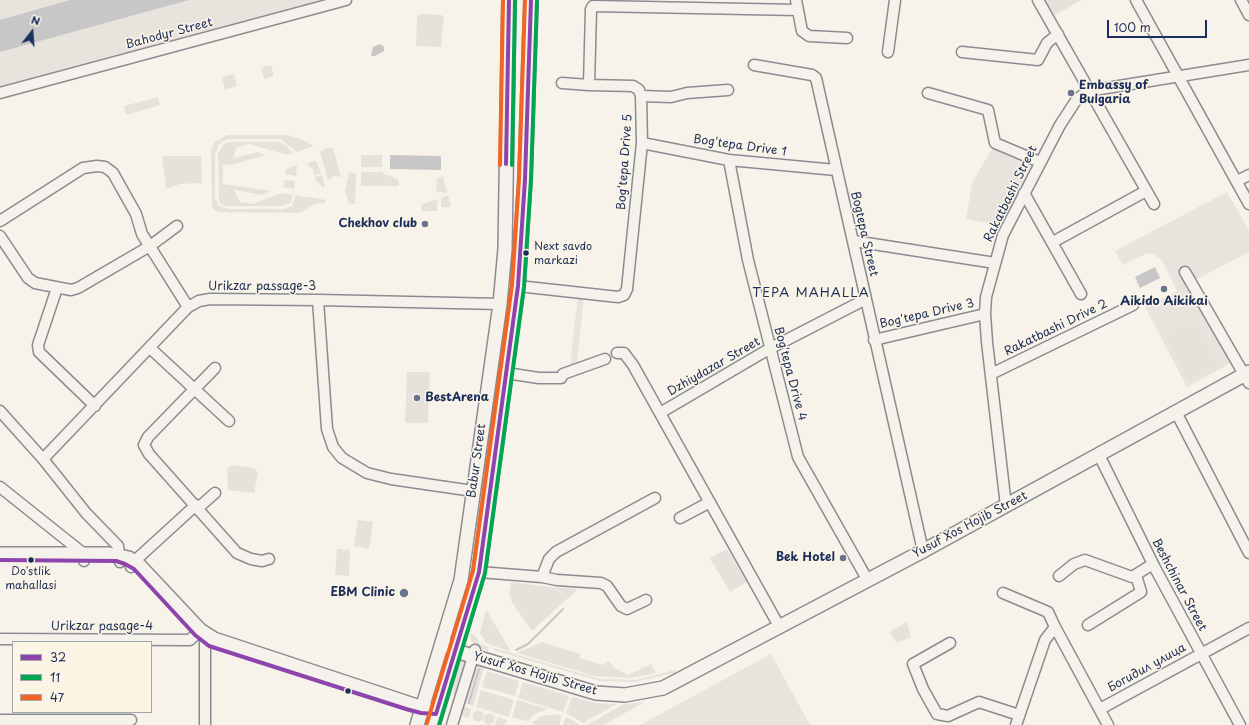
<!DOCTYPE html>
<html>
<head>
<meta charset="utf-8">
<style>
	body { margin:0 }
	#map { position:relative; width:1249px; height:725px; overflow:hidden; background:#f7f3ea; font-family:"Playpen Sans",sans-serif }
	canvas { display:block }
	.legend { position:absolute; left:12px; top:641px; width:140px; height:72px; box-sizing:border-box; background:#fcf5e5; border:1px solid #a2a6af; margin:0; padding:5px 7px; list-style:none; font-size:12px; color:#1b2f5e }
	.legend li { display:flex; align-items:center; gap:8px; height:20px }
	.legend b { width:20px; border:1px solid #a2a6af }
	.north { position:absolute; left:12px; top:12px; width:40px; height:40px; -webkit-text-stroke:3px #fcf5e5; paint-order:stroke; rotate:17deg; font-size:11px; font-weight:700; line-height:16px; text-align:center; color:#1b2f5e }
	.north::after { content:''; display:block; margin:auto; width:14px; height:18px; background:#1b2f5e; clip-path:polygon(50% 0,100% 100%,50% 72%,0 100%) }
	.scale { position:absolute; left:1107px; top:20px; width:100px; height:18px; box-sizing:border-box; border:2px solid #1b2f5e; border-top:0; padding-left:5px; font-size:12px; line-height:14px; white-space:nowrap; color:#1b2f5e; -webkit-text-stroke:3px #fcf5e5; paint-order:stroke }
</style>
</head>
<body>
<div id="map">
<canvas width="1249" height="725"></canvas>
<ul class="legend">
<li><b style="height:5px;background:#8e44ad"></b>32</li>
<li><b style="height:5px;background:#00a651"></b>11</li>
<li><b style="height:5px;background:#f26522"></b>47</li>
</ul>
<div class="north">N</div>
<div class="scale">100 m</div>
</div>
<script>
const context = document.querySelector('canvas').getContext('2d');
context.lineJoin = 'round';
function paint(path, color) { context.fillStyle = color; context.fill(path, 'evenodd'); }
const poly = rows => new Path2D(rows.map(r => 'M' + r).join(''));
function strokePath(path, color, width, dash) { context.strokeStyle = color; context.lineWidth = width; context.lineCap = dash ? 'butt' : 'round'; context.setLineDash(dash || []); context.stroke(path); }
function drawText(font, color, halo, rows, align = 'center') {
  context.font = font + ' "Playpen Sans",sans-serif'; context.lineWidth = 3; context.setLineDash([]); context.textBaseline = 'middle'; context.strokeStyle = halo; context.fillStyle = color; for (const [text, x, y, turn = 0] of rows) {
    context.save(); context.translate(x, y); context.rotate((+turn || 0) * Math.PI / 180); context.textAlign = isNaN(turn) ? turn : align; if (halo) context.strokeText(text, 0, 0); context.fillText(text, 0, 0); context.restore();
  }
}
paint(poly([
	[0,0,325,0,0,89],
	[993,147,1032,164,1001,226,966,219,972,183],
	[1227,192,1249,230,1249,252,1188,284,1231,363,1187,387,1145,307,1177,291,1162,260,1155,255,1147,253,1123,265,1115,251],
	[578,295,584,296,577,363,570,365],
	[771,654,810,725,640,725]
]), '#e8e4dd');
paint(poly([
	[1043,0,1082,0,1053,16],
	[421,14,442,15,444,19,441,47,416,46,417,16],
	[271,65,274,76,264,79,261,68],
	[234,74,237,86,225,90,222,77],
	[158,97,160,105,126,115,124,106],
	[227,135,286,135,301,139,314,146,297,152,280,139,229,139,223,141,219,144,215,155,215,198,219,206,228,209,284,209,292,206,296,195,326,200,325,203,315,204,300,213,219,212,215,210,212,207,211,151,215,142],
	[227,142,280,142,286,146,293,153,287,155,249,144,237,147,233,158,258,152,265,155,235,164,223,165,223,184,271,191,262,195,234,190,240,202,253,204,282,193,293,195,291,203,282,206,224,206,219,202,218,153,223,145],
	[326,148,333,148,341,177,334,176,328,180,320,152],
	[361,155,382,155,382,167,361,167],
	[162,156,201,156,202,183,180,184,166,189],
	[316,161,321,173,314,175,313,169,307,165,309,162],
	[297,165,296,176,285,174,286,169],
	[349,172,356,174,355,204,349,204,345,191],
	[361,172,383,172,383,174,398,179,399,186,361,186],
	[322,175,325,187,323,188,315,179,315,177],
	[443,176,447,193,436,191,437,179],
	[284,180,295,181,294,189,283,187],
	[448,195,451,207,441,207,441,198],
	[438,199,437,211,421,211,422,204],
	[1194,320,1218,364,1189,379,1165,336],
	[407,372,430,372,428,423,405,423],
	[232,465,255,468,258,473,254,493,228,490,227,469],
	[358,520,373,522,369,549,354,546],
	[337,549,350,550,349,576,335,575],
	[727,549,747,582,730,592,710,558],
	[511,582,542,586,578,589,532,631,511,601,509,593],
	[486,609,511,652,486,643,480,633],
	[907,622,911,637,897,643,889,632],
	[470,634,475,636,481,644,489,647,488,651,476,646,471,640],
	[542,642,580,654,579,658,603,665,609,661,615,668,628,675,651,664,656,673,630,678,594,676,517,653],
	[494,648,600,679,636,680,675,670,676,672,636,682,600,681,493,650],
	[462,659,468,659,454,701,453,688],
	[475,663,485,664,473,706,462,702],
	[487,671,519,681,515,696,482,687],
	[523,682,569,696,563,712,518,698],
	[481,690,514,700,509,717,476,707],
	[572,697,597,703,617,704,583,723,566,713],
	[517,700,548,709,535,714,527,721,512,717],
	[645,702,603,725,587,725,624,704],
	[462,706,471,709,469,718,460,715],
	'472.5 716a5.5 5.5 0 1 1 11 0a5.5 5.5 0 1 1-11 0Z',
	'483.5 719a5.5 5.5 0 1 1 11 0a5.5 5.5 0 1 1-11 0Z',
	[557,714,562,716,559,725,536,725,532,723,541,716],
	[498,717,507,720,505,725,495,725],
	[566,717,574,721,579,725,563,725]
]), '#e6e2db');
paint(poly([
	[70,0,189,0,0,52,0,20],
	[380,44,384,47,384,51,375,56,371,56,373,47],
	[390,155,441,156,441,170,390,169],
	[1155,267,1160,278,1140,288,1135,277]
]), '#c7c7c7');
strokePath(poly([
	[516,650,528,644,563,609],
	[469,703,479,669]
]), '#c7c7c7', 2);
const minor = poly([
	[796,0,802,31,809,36,847,38],
	[1038,0,1154,204],
	[1136,0,1249,204],
	[1241,0,1249,15],
	[888,52,895,0],
	[962,52,1038,60,1047,43,1058,34],
	[754,65,812,75,816,78,923,551],
	[562,83,589,85],
	[0,93,346,0],
	[928,93,988,110,995,143,1040,162],
	[641,96,671,97,687,93,728,90],
	[642,143,729,160,836,170],
	[729,160,748,260,798,457,867,579],
	[1237,181,1249,175],
	[1024,193,1081,294],
	[0,221,83,168,97,166,105,167,113,173,136,214,142,234,188,307],
	[0,236,28,278,35,283,71,290,78,288,150,246,177,226],
	[854,241,995,263],
	[1053,242,1146,191],
	[1185,272,1249,383],
	[518,286,618,297,624,295,627,289,642,143,641,96,639,90,633,86,589,85,591,9,593,6,798,10],
	[57,288,38,345,39,352,95,406],
	[318,300,327,429,333,447,342,458,367,473,391,479,473,491],
	[874,340,985,314],
	[150,348,229,421],
	[617,353,624,353,633,365,779,626],
	[215,368,148,437,144,445,149,454,237,553,251,559,262,561,269,559],
	[506,373,539,378,561,378,563,374,605,359],
	[991,374,1133,305],
	[0,411,43,459,86,513,118,546,120,562],
	[1176,412,1249,553],
	[660,413,769,349,866,299],
	[1099,455,1155,568,1240,725],
	[43,459,188,307,199,301,210,299,318,300,500,304],
	[0,487,84,554,84,561],
	[1006,506,987,342,985,314,986,297,1003,235,1060,125,1077,99,1088,91,1249,65],
	[198,508,215,493],
	[680,518,710,502],
	[131,567,139,557,196,505],
	[479,572,542,577,549,559,556,552,655,498],
	[1059,576,1074,564,1085,560,1132,577,1153,564],
	[542,577,557,580,601,583,607,586,621,606,627,609,646,600],
	[1003,593,1048,612,1055,627,1045,640,1016,725],
	[1088,625,1141,592,1136,575],
	[1055,627,1108,725],
	[0,639,190,640,200,630],
	[950,643,913,664,923,689,937,714,948,716,979,702,1019,715],
	[1100,709,1249,628],
	[0,720,131,720],
	[205,725,205,634],
	[452,725,475,650]
]);
const major = poly([
	[0,554,109,554,129,558,139,565,200,630,214,639,429,710],
	[442,643,456,651,596,693,625,695,663,688,923,551,1249,372],
	[417,725,461,580,500,304,505,249,509,0],
	[433,725,479,572,518,286,525,179,531,0]
]);
strokePath(minor, '#8a8c91', 13);
strokePath(major, '#8a8c91', 16);
strokePath(minor, '#f5f2ec', 10);
strokePath(major, '#f5f2ec', 13);
strokePath(poly([
	[506,164,509,0],
	[0,560,116,561,125,564,134,569,195,635,209,646,406,709,421,713,436,714,479,572,518,286,525,179,531,0]
]), '#8e44ad', 4);
strokePath(poly([
	[512,165,515,0],
	[439,725,485,573,524,287,531,179,537,0]
]), '#00a651', 4);
strokePath(poly([
	[500,165,503,0],
	[427,723,473,571,512,285,519,179,525,0]
]), '#f26522', 4);
for (const [x, y, r, color] of [
	[1071,93,4,"#68748f"],
	[425,224,4,"#68748f"],
	[526,253,3.5,"#1b2f5e"],
	[1164,289,4,"#68748f"],
	[417,398,4,"#68748f"],
	[843,558,4,"#68748f"],
	[31,560,3.5,"#1b2f5e"],
	[404,593,5,"#68748f"],
	[348,691,3.5,"#1b2f5e"]
]) { const dot = new Path2D(); dot.arc(x, y, r, 0, 2 * Math.PI); context.fillStyle = color; context.fill(dot); strokePath(dot, '#fcf5e5', 1.5); }
drawText('11px', '#1b2f5e', '#fcf5e5', [
	["Next savdo",534,247],
	["markazi",534,261],
	["Do'stlik",31,572,"center"],
	["mahallasi",31,586,"center"]
], 'left');
drawText('12px', '#1b2f5e', '#fcf5e5', [
	["Bahodyr Street",169,34,-15],
	["Bog'tepa Drive 1",740,146,8],
	["Bog'tepa Drive 5",625,162,-86],
	["Rakatbashi Street",1011,194,-64],
	["Bogtepa Street",864,234,77],
	["Urikzar passage-3",262,287],
	["Bog'tepa Drive 3",927,314,-13],
	["Rakatbashi Drive 2",1056,328,-26],
	["Dzhiydazar Street",714,367,-30],
	["Bog'tepa Drive 4",790,374,75],
	["Babur Street",477,461,-82],
	["Yusuf Xos Hojib Street",970,525,-28],
	["Beshchinar Street",1179,585,62],
	["Urikzar pasage-4",102,627],
	["Богидил улица",1147,668,-29],
	["Yusuf Xos Hojib Street",535,674,16]
]);
drawText('bold 12px', '#1b2f5e', '#fcf5e5', [
	["Embassy of",1079,86,"left"],
	["Bulgaria",1079,100,"left"],
	["Chekhov club",417,224],
	["Aikido Aikikai",1164,302,"center"],
	["BestArena",425,398,"left"],
	["Bek Hotel",835,558],
	["EBM Clinic",395,593]
], 'right');
context.letterSpacing = '1px';
drawText('13px', '#1b2f5e', '#fcf5e5', [
	["TEPA MAHALLA",811,293]
]);
context.letterSpacing = '0px';
</script>
</body>
</html>
